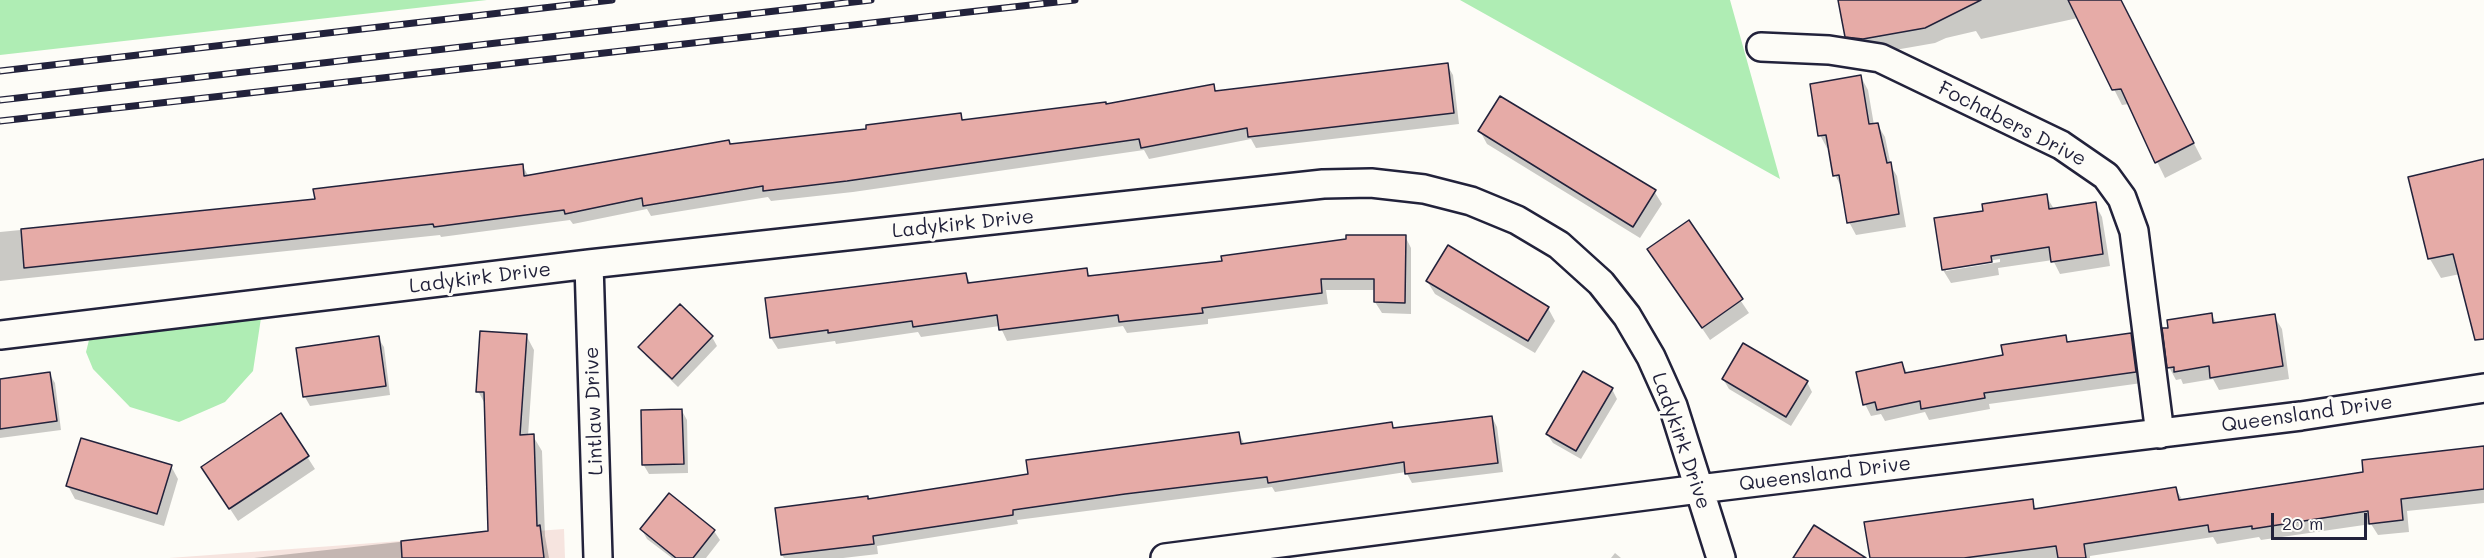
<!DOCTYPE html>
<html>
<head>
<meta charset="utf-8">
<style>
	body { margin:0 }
	#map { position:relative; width:2484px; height:558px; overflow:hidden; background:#fdfcf7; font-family:Mali,sans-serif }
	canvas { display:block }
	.scale { position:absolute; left:2271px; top:513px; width:96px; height:27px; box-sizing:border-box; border:3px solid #22223b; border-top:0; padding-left:8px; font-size:18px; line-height:21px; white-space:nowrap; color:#22223b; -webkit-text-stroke:4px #fdfcf7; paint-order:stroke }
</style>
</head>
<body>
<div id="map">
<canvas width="2484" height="558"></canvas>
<div class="scale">20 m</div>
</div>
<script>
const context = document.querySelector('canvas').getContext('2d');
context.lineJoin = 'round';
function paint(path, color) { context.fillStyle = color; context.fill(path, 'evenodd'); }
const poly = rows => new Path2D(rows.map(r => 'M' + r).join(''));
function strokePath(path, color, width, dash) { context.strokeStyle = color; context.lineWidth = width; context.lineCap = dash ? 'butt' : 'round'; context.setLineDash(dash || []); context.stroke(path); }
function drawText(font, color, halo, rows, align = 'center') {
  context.font = font + ' Mali,sans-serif'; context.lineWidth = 6; context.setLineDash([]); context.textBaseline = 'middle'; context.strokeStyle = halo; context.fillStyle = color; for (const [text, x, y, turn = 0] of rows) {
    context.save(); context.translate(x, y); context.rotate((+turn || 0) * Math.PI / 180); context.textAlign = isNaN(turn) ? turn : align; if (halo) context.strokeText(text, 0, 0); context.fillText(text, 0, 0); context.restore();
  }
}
paint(poly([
	[564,529,565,558,169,558]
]), '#f6e4df');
paint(poly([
	[0,0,487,0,0,55],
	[1460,0,1730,0,1780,179],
	[261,318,253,371,225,402,179,422,130,407,93,369,86,352,89,340]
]), '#afedb4');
paint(poly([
	[1839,0,2120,0,2202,159,2165,178,2129,104,2122,105,2078,18,1981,39,1976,31,1946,38,1935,43,1872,54,1855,52,1846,36],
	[1447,65,1453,75,1459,124,1256,148,1251,139,1149,159,1144,150,853,192,771,201,768,197,651,216,647,209,573,224,570,220,441,237,440,235,0,281,0,232,316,201,522,165,529,177,731,146,868,130,960,115,964,121,1106,106,1213,86,1217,92],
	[1861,77,1868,90,1874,125,1877,124,1885,137,1891,166,1897,176,1906,227,1856,235,1849,222,1842,188,1835,175,1830,148,1827,148,1820,135],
	[1480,131,1654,191,1662,204,1640,238,1487,144],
	[2484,164,2484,324,2460,274,2441,278,2430,259,2409,179],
	[2046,196,2054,209,2095,204,2102,217,2110,266,2060,274,2053,260,1998,268,1999,275,1951,283,1943,270,1935,220,1984,212],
	[2000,259,2000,262,1946,271,1946,268],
	[1688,223,1749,313,1710,340,1649,250],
	[1405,236,1411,248,1411,314,1382,313,1375,302,1375,290,1326,290,1328,304,1208,319,1208,324,1127,333,1123,326,1007,341,1000,326,921,337,918,332,836,344,835,341,778,349,771,338,966,275,971,284,1086,269,1091,277,1224,263],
	[1427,281,1548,308,1555,321,1535,353,1435,294],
	[2211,314,2217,324,2274,316,2282,329,2289,379,2219,390,2213,379,2183,384,2181,379,2176,380,2169,367],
	[526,335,534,350,528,436,533,436,542,451,545,536,549,558,254,558,490,532,485,404,478,391],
	[2130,335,2137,346,2142,383,1989,404,1990,409,1929,420,1925,412,1885,421,1881,414,1871,416,1865,404,1902,364,1908,374,2004,357,2065,337,2069,344],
	[712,337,717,346,678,387,646,356,640,347],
	[378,338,384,347,390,395,310,406,305,397,298,349],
	[49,373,55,383,61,430,0,438,0,380],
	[1723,379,1807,382,1812,392,1791,426,1729,389],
	[1612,389,1617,399,1581,459,1553,443,1547,434],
	[682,411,687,420,688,473,649,474,643,464],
	[281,416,315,469,238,521,211,480],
	[1492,417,1497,427,1503,472,1412,483,1406,472,1275,492,1272,487,1017,520,1018,524,877,546,878,554,843,558,784,558,782,555,868,500,1030,476,1239,434,1245,445,1391,424,1394,429],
	[2484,447,2484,503,2407,511,2409,532,2378,535,2371,524,2261,540,2259,537,2217,544,2213,537,2090,556,2090,558,1871,558,2032,501,2037,510,2176,489,2183,501,2365,474],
	[171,466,178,479,164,526,75,499,68,486],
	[669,496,714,531,720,540,706,558,672,558,647,539,642,530],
	[1615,553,1621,558,1611,558]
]), '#0003');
const building = poly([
	[1838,0,1981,0,1925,28,1863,39,1845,37,1838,0],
	[2068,0,2121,0,2194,143,2155,163,2121,89,2112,90,2068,0],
	[1448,63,1454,113,1248,137,1247,128,1141,148,1139,139,847,181,763,191,763,186,643,206,642,198,565,214,564,210,434,227,433,224,24,268,21,229,315,199,313,189,523,164,524,176,729,140,730,144,866,129,866,125,961,113,962,120,1106,102,1106,104,1214,84,1215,91,1448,63],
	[1861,75,1869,124,1878,123,1887,163,1891,162,1899,214,1847,223,1839,175,1833,176,1826,135,1818,136,1810,84,1861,75],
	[1500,96,1656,190,1633,227,1478,131,1500,96],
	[2484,159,2484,339,2475,340,2453,254,2428,259,2408,177,2484,159],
	[2047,194,2049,209,2096,202,2103,254,2051,262,2049,247,1991,256,1992,262,1942,270,1934,218,1983,211,1982,204,2047,194],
	[1689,220,1743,299,1702,328,1647,249,1689,220],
	[1346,235,1406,235,1405,303,1374,302,1374,279,1321,279,1322,293,1202,308,1203,313,1119,322,1118,315,999,330,997,315,913,327,912,321,828,333,828,330,770,338,765,298,966,273,968,283,1087,268,1088,276,1222,261,1221,256,1346,239,1346,235],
	[1448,245,1549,307,1528,341,1426,281,1448,245],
	[680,304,713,336,672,379,638,347,680,304],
	[2212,313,2213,323,2275,314,2283,366,2210,378,2209,366,2174,372,2174,367,2167,368,2162,328,2168,328,2167,320,2212,313],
	[480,331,527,334,520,435,534,434,537,526,540,525,544,558,402,558,401,541,488,531,484,392,476,392,480,331],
	[2131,333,2136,372,1984,393,1985,398,1921,409,1920,401,1877,410,1875,402,1863,405,1856,372,1902,362,1905,373,2003,355,2001,345,2066,335,2067,342,2131,333],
	[379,336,386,386,303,397,296,348,379,336],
	[1743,343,1808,381,1786,417,1722,379,1743,343],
	[1583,371,1613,388,1576,451,1546,434,1583,371],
	[50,372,57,421,0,429,0,379,50,372],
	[682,409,684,464,642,465,641,410,682,409],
	[281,413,309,456,229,509,201,467,281,413],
	[1492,416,1498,463,1405,474,1404,462,1268,483,1267,477,1125,494,1013,510,1013,515,873,536,874,544,781,555,775,508,868,496,868,499,1028,474,1026,460,1147,444,1239,432,1241,444,1392,422,1393,428,1492,416],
	[81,438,172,465,157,514,66,486,81,438],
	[2484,446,2484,489,2401,499,2403,520,2369,524,2368,511,2252,529,2252,526,2209,532,2208,525,2084,544,2086,558,2058,558,2056,546,1964,558,1870,558,1864,522,2033,499,2034,509,2176,487,2179,500,2363,472,2362,460,2484,446],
	[669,493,715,530,693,558,676,558,640,529,669,493],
	[1814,525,1866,558,1793,558,1814,525]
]);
paint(building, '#e6aba7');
strokePath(building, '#22223b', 1.5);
const minor = poly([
	[1761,47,1829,50,1880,58,2061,145,2106,176,2122,198,2134,231,2160,434],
	[589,264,598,558],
	[0,335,589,264,1323,184,1371,183,1424,189,1471,201,1517,220,1559,245,1601,283,1627,316,1651,357,1673,406,1721,558],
	[1165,558,1699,489,2301,416,2484,388]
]);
strokePath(minor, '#22223b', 32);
strokePath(minor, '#fdfcf7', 27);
const rail = poly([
	[0,71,612,0],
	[0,100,871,0],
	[0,121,1075,0]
]);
strokePath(rail, '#22223b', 7);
strokePath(rail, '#fdfcf7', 4.5, [14]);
drawText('20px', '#22223b', '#fdfcf7', [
	["Fochabers Drive",2012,124,27],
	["Ladykirk Drive",963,224,-6],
	["Ladykirk Drive",480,278,-7],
	["Lintlaw Drive",594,411,-92],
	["Queensland Drive",2307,414,-8],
	["Ladykirk Drive",1681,441,71],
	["Queensland Drive",1825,474,-7]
]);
</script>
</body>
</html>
